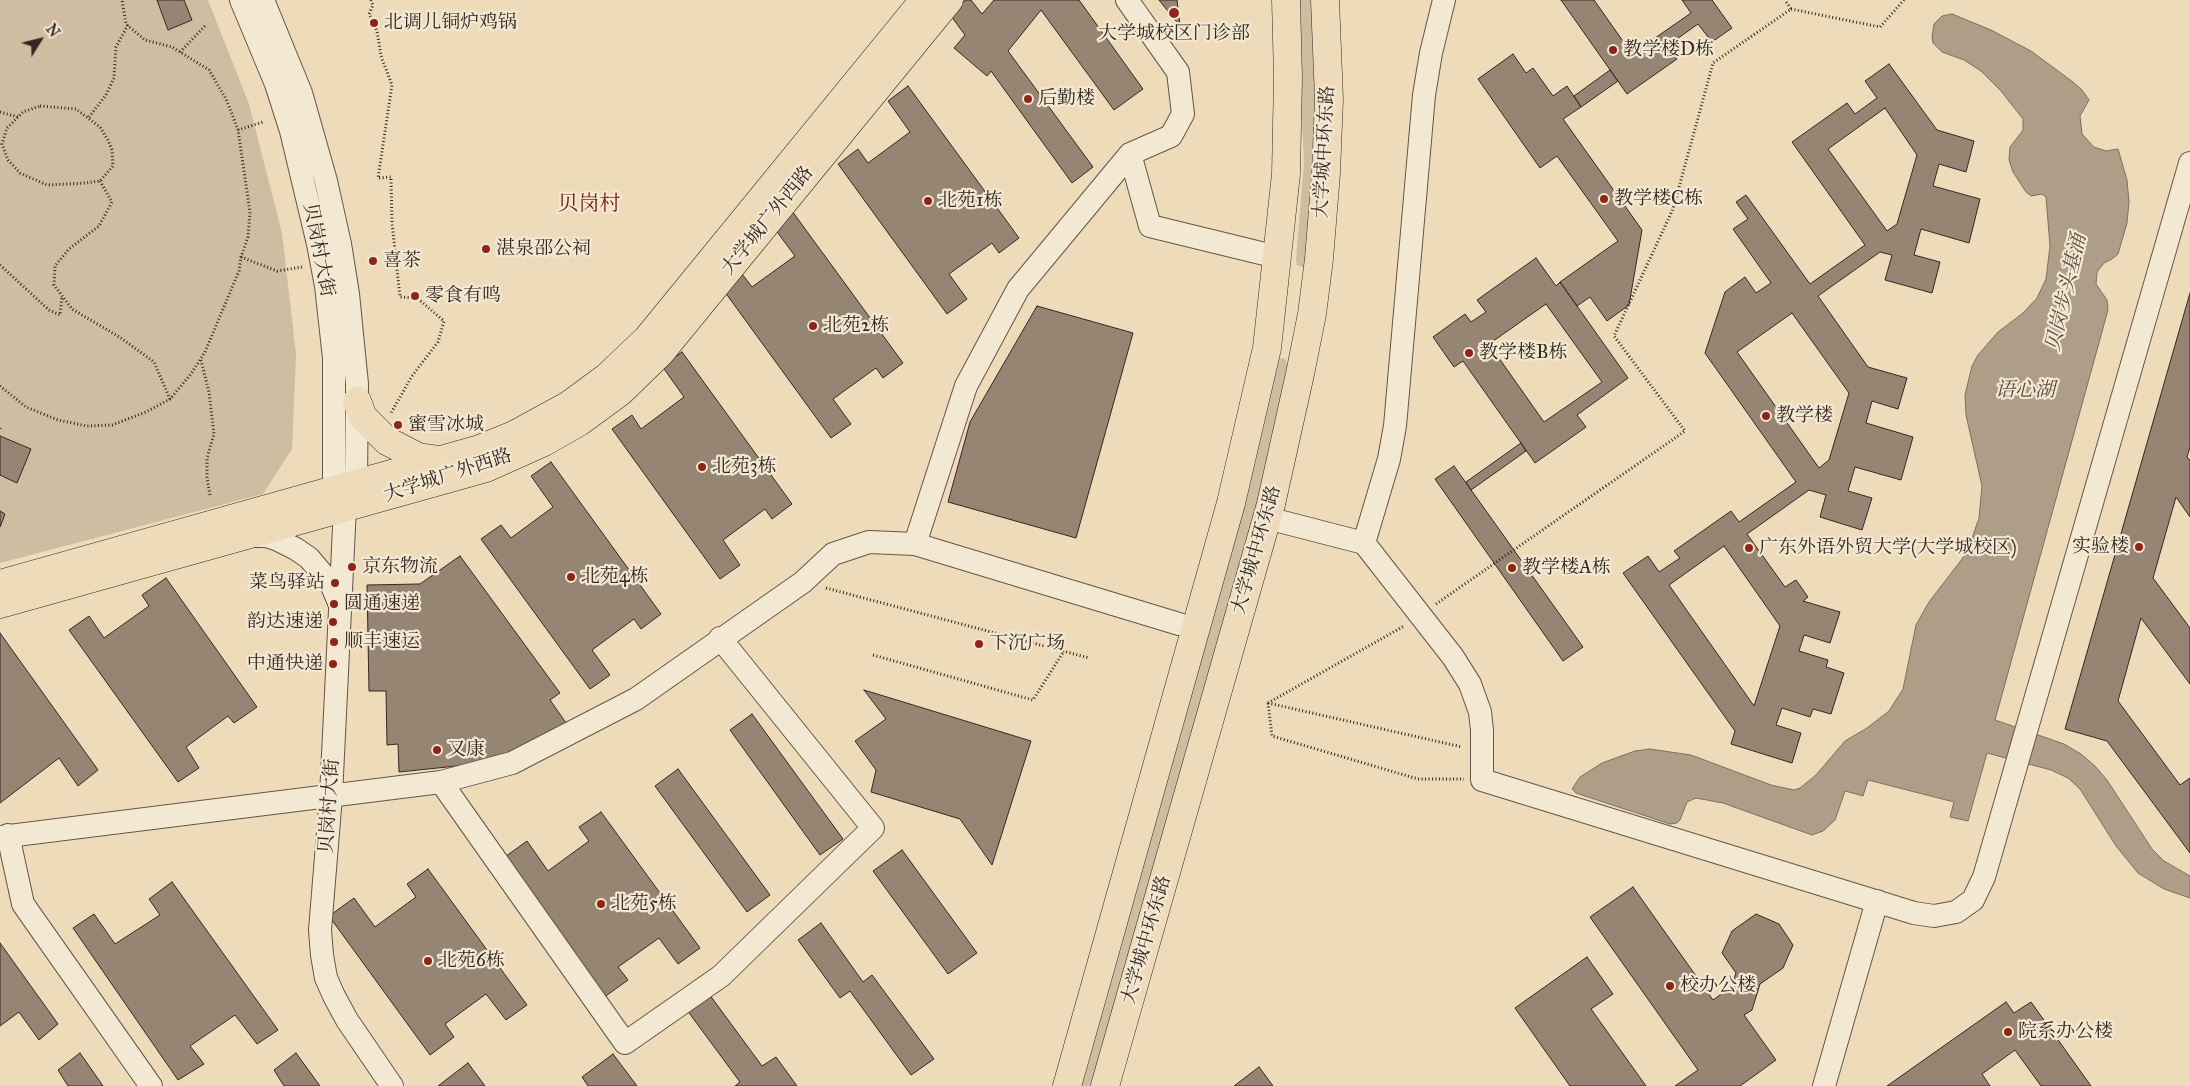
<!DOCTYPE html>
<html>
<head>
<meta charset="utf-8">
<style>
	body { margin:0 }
	#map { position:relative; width:2190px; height:1086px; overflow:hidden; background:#eddbba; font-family:"IM FELL Great Primer",serif }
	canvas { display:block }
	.north { position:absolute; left:15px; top:15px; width:50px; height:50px; -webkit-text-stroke:4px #f3e8d2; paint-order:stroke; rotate:54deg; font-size:14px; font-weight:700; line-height:20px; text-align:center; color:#352823 }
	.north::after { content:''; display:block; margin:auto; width:18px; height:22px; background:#352823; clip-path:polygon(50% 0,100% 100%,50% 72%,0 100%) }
</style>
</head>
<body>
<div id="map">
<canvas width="2190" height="1086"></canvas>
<div class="north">N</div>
</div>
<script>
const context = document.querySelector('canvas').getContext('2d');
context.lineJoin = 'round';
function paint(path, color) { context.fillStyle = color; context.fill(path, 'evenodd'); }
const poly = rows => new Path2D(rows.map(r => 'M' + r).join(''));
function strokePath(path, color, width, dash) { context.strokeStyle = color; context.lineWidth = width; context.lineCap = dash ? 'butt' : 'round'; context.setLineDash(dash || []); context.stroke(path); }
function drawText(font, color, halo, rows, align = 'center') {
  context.font = font + ' "IM FELL Great Primer","Noto Serif SC",serif'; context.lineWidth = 4.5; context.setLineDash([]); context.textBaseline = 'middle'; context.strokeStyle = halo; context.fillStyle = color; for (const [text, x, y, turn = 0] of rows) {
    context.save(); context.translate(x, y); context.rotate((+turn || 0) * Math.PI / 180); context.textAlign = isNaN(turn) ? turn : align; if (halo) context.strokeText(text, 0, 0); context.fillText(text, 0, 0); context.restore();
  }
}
paint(poly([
	[0,0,208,0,249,104,282,233,296,354,292,449,263,494,0,563],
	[1296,0,1314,0,1317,135,1305,266,1303,267,1297,265,1296,260,1304,163],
	[1283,358,1286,360,1287,365,1259,510,1094,1086,1082,1086,1104,993,1278,359]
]), '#cebda0');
const water = poly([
	[1952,14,1991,30,2031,51,2073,82,2082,90,2089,100,2080,116,2082,134,2094,147,2106,151,2118,149,2127,180,2129,202,2127,223,2118,254,2112,259,2104,263,2097,272,2096,284,2107,300,2108,310,1995,720,2064,744,2081,754,2095,766,2107,780,2152,849,2164,861,2190,876,2190,898,2164,889,2138,873,2116,846,2080,789,2068,778,2051,770,1987,753,1968,821,1950,817,1954,802,1868,780,1863,796,1845,791,1835,820,1823,831,1812,835,1723,803,1696,798,1687,802,1680,820,1677,823,1670,824,1576,793,1572,789,1580,777,1602,763,1635,751,1650,749,1691,755,1771,785,1794,790,1800,788,1816,775,1845,741,1867,728,1889,711,1903,689,1916,625,1929,602,1962,559,1969,547,1979,518,1982,486,1966,415,1965,395,1972,366,1978,355,1998,332,2023,313,2037,298,2046,279,2050,246,2046,197,2042,194,2031,196,2026,192,2013,172,2009,160,2010,147,2023,130,2023,119,2001,91,1981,71,1964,60,1942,52,1933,43,1932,37,1934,24,1942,16,1952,14]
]);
paint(water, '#ae9e87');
strokePath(water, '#7e6f5f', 1);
const building = poly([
	[157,0,184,0,192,20,168,30,157,0],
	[966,0,971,0,982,14,994,0,1079,0,1143,89,1114,110,1041,10,1008,51,1093,167,1072,183,991,71,987,76,954,48,965,35,948,12,966,0],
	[1159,0,1177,0,1180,26,1159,0],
	[1561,0,1594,0,1632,54,1691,13,1682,0,1712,0,1732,28,1712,42,1698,24,1667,46,1677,59,1627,94,1561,0],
	[1513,54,1526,73,1533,68,1553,96,1567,86,1581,107,1563,119,1642,230,1629,305,1607,321,1590,297,1577,306,1560,282,1618,241,1557,156,1540,168,1478,79,1513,54],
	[1889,64,1937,130,1974,141,1966,172,1939,164,1933,186,1980,199,1969,243,1921,229,1914,255,1940,262,1932,293,1885,280,1892,255,1880,252,1818,296,1868,367,1907,378,1898,409,1872,401,1866,423,1913,437,1901,480,1855,467,1848,491,1872,498,1862,530,1820,517,1826,495,1809,490,1747,534,1785,587,1796,580,1808,597,1803,601,1840,612,1830,643,1804,635,1799,651,1828,660,1826,667,1844,673,1831,714,1813,709,1810,717,1782,708,1776,725,1801,733,1792,763,1731,744,1735,731,1623,573,1648,556,1659,572,1680,558,1674,551,1731,511,1739,522,1796,482,1705,353,1725,292,1745,277,1756,293,1771,283,1733,229,1748,219,1736,202,1746,195,1810,284,1865,245,1792,142,1847,103,1855,114,1877,98,1865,81,1889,64],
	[1885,108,1917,155,1897,224,1887,231,1828,149,1885,108],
	[1792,313,1849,393,1829,460,1819,468,1737,352,1792,313],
	[1724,546,1780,626,1754,706,1669,585,1724,546],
	[1610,70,1618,81,1581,107,1574,96,1610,70],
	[908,86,1019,238,999,253,992,243,949,274,967,299,947,314,838,164,858,149,868,163,910,132,888,101,908,86],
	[792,211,903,363,883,378,876,368,833,399,851,424,831,438,722,288,742,274,752,287,795,256,772,225,792,211],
	[1536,258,1556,286,1560,282,1628,378,1577,415,1586,427,1535,463,1463,361,1454,367,1433,337,1465,314,1471,322,1486,312,1477,300,1536,258],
	[1546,304,1602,382,1544,422,1489,344,1546,304],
	[2190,293,2190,447,2187,457,2190,460,2190,517,2176,497,2153,578,2190,628,2190,684,2141,618,2118,701,2180,785,2190,778,2190,853,2107,741,2065,729,2190,293],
	[1037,306,1133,333,1076,538,948,502,970,422,1037,306],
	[682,352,792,504,772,519,765,509,723,540,740,565,720,579,612,429,632,415,641,429,684,397,662,366,682,352],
	[0,436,31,449,17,483,0,475,0,436],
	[1521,443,1526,451,1471,490,1466,482,1521,443],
	[551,462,661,614,641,629,634,619,592,650,610,675,590,689,481,539,501,525,511,538,553,507,531,476,551,462],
	[1454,466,1583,647,1563,661,1435,479,1454,466],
	[0,511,5,514,0,527,0,511],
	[460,556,560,693,550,700,571,730,476,764,399,772,398,744,387,745,386,691,369,691,367,585,420,584,460,556],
	[166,578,257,707,234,723,228,716,186,747,199,768,178,782,69,630,89,616,104,638,149,606,142,595,166,578],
	[0,633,98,770,78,786,59,758,0,803,0,633],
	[864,690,1031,741,992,865,960,819,871,792,876,770,855,741,886,719,864,690],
	[752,714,843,839,820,855,730,730,752,714],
	[678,769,770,895,747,912,655,786,678,769],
	[601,812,700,948,678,964,659,938,618,967,628,980,603,998,502,859,527,841,548,871,589,841,579,827,601,812],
	[902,850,977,953,948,974,873,871,902,850],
	[428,869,527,1005,506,1020,486,994,445,1024,454,1037,430,1055,329,916,354,898,375,927,416,897,407,884,428,869],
	[172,882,278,1030,257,1044,235,1015,190,1046,204,1064,178,1080,73,928,94,914,115,944,160,915,149,899,172,882],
	[1633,887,1713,1000,1731,987,1736,973,1722,953,1732,931,1756,914,1779,924,1793,945,1783,968,1760,984,1752,1010,1744,1015,1776,1060,1740,1086,1675,1086,1698,1070,1590,917,1633,887],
	[821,923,863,982,872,975,934,1059,911,1075,850,991,840,998,798,940,821,923],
	[0,943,58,1024,39,1040,19,1012,0,1026,0,943],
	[1587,957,1613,994,1591,1009,1646,1086,1570,1086,1515,1008,1587,957],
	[709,994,762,1066,776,1057,797,1086,735,1086,740,1082,687,1010,709,994],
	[2006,1002,2014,1013,2031,1002,2091,1086,2041,1086,2015,1050,1982,1074,1990,1086,1887,1086,2006,1002],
	[80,1053,103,1086,68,1086,58,1070,80,1053],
	[296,1053,320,1086,284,1086,274,1070,296,1053],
	[613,1054,637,1086,588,1086,582,1077,613,1054],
	[468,1063,485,1086,438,1086,468,1063],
	[1259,1067,1273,1086,1234,1086,1259,1067]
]);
paint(building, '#958572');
strokePath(building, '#352823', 1);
const minor = poly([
	[241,0,276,84,291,131,318,244,326,286,334,358,334,490,342,502],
	[263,0,301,93,326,181,340,244,348,294,357,384,356,484,345,507,331,796,320,930,322,955,326,978,334,996,347,1020,392,1086],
	[1127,0,1178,72,1183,114,1171,136,1130,154],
	[1267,518,1364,543,1453,657,1470,684,1480,712,1482,730,1482,780,1914,913,1934,916,1956,912,1973,900,1984,877,2190,163],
	[249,536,266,536,276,539,296,549,309,558,331,584,340,605],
	[1364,543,1389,459,1395,426,1424,95,1431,53,1444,0],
	[915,544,966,386,1018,289,1130,154,1150,226,1277,257],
	[441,782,625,1043,721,976,873,828,720,638],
	[8,835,23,904,151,1086],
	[0,837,441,782,512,763,636,699,803,582,833,554,869,542,915,544,1179,624],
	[1824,1086,1877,901]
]);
const major = poly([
	[357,401,363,417,387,441,418,457,440,460],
	[0,584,480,449,514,435,569,405,607,377,647,339,924,0],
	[0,604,486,468,544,442,579,422,620,392,661,352,949,0],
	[1067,1086,1231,503,1267,348,1286,174,1288,78,1286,0],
	[1105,1086,1271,504,1300,374,1312,314,1319,259,1326,173,1329,99,1325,0]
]);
strokePath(minor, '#635549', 24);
strokePath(major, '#352823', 29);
strokePath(poly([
	[371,0,373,5,369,14,377,31,381,56,392,85,378,178,391,177,392,223,400,297,417,298,444,321,438,342,412,376,391,413],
	[1791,9,1880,27,1904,0],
	[180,52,205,26],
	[40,106,76,109,100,127,108,140,112,150,113,166,100,181,86,183,47,185,20,173,8,160,2,144,7,128,23,112,40,106],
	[0,112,18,117],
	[89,117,106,95,114,78,116,47,128,25],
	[238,130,263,122],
	[100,181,112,202,99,226,69,249,55,266,54,285,72,309,121,338,154,362,170,399],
	[241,257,277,271,302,267],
	[0,265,49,310,60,315,62,296],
	[201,360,209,392,214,434,207,458,207,478,210,495],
	[0,386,26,407,58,420,87,426,112,425,146,412,170,399,191,374,205,352,239,271,241,257,248,237,250,212,238,130,226,99,209,70,172,47,145,40,126,24,122,0],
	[0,428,0,429],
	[826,588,1089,658],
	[1436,604,1685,431,1614,336,1673,209,1713,63,1791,9,1785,0],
	[873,655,1033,700,1064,651],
	[1268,703,1404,626],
	[1268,703,1272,736,1418,779,1464,779],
	[1268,703,1462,747]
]), '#352823', 3, [1, 2.5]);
strokePath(minor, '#f3e8d2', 22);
strokePath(major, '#eddbba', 28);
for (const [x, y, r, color] of [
	[1174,13,6,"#8f2418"],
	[374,23,5,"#8f2418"],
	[1613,50,5,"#8f2418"],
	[1028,99,5,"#8f2418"],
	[1604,199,5,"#8f2418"],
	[928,201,5,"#8f2418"],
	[486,249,5,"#8f2418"],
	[373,261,5,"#8f2418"],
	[415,296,5,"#8f2418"],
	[813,326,5,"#8f2418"],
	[1469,353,5,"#8f2418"],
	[1766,416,5,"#8f2418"],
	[398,425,5,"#8f2418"],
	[702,467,5,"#8f2418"],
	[2139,547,5,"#8f2418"],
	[1749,548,5,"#8f2418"],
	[352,567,5,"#8f2418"],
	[1512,568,5,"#8f2418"],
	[571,577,5,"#8f2418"],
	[335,583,5,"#8f2418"],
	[334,604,5,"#8f2418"],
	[333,622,5,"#8f2418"],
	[334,642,5,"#8f2418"],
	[979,644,5,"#8f2418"],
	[333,664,5,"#8f2418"],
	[437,750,5,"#8f2418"],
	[601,904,5,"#8f2418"],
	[428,961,5,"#8f2418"],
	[1670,986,5,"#8f2418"],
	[2008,1032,5,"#8f2418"]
]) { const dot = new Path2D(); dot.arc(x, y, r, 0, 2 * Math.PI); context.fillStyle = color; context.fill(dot); strokePath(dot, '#f3e8d2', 2); }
drawText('19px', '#352823', '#f3e8d2', [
	["北调儿铜炉鸡锅",384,23],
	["大学城校区门诊部",1174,34,"center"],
	["教学楼D栋",1623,50],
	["后勤楼",1038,99],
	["教学楼C栋",1614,199],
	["北苑1栋",938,201],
	["湛泉邵公祠",496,249],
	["喜茶",383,261],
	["零食有鸣",425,296],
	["北苑2栋",823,326],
	["教学楼B栋",1479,353],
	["教学楼",1776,416],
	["蜜雪冰城",408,425],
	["北苑3栋",712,467],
	["实验楼",2129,547,"right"],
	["广东外语外贸大学(大学城校区)",1759,548],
	["京东物流",362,567],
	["教学楼A栋",1522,568],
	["北苑4栋",581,577],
	["菜鸟驿站",325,583,"right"],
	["圆通速递",344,604],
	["韵达速递",323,622,"right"],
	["顺丰速运",344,642],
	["下沉广场",989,644],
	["中通快递",323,664,"right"],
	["又康",447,750],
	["北苑5栋",611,904],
	["北苑6栋",438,961],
	["校办公楼",1680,986],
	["院系办公楼",2018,1032]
], 'left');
drawText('19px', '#352823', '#f3e8d2', [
	["大学城中环东路",1325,152,-87],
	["大学城广外西路",768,221,-51],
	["贝岗村大街",318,250,79],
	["大学城广外西路",448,476,-18],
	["大学城中环东路",1257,550,-74],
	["贝岗村大街",330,806,-86],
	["大学城中环东路",1147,940,-74]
]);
drawText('italic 20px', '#594b41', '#f3e8d2', [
	["贝岗步头基涌",2067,293,-77],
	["语心湖",2025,391]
]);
drawText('21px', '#7a1f14', '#f3e8d2', [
	["贝岗村",589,205]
]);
</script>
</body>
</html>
